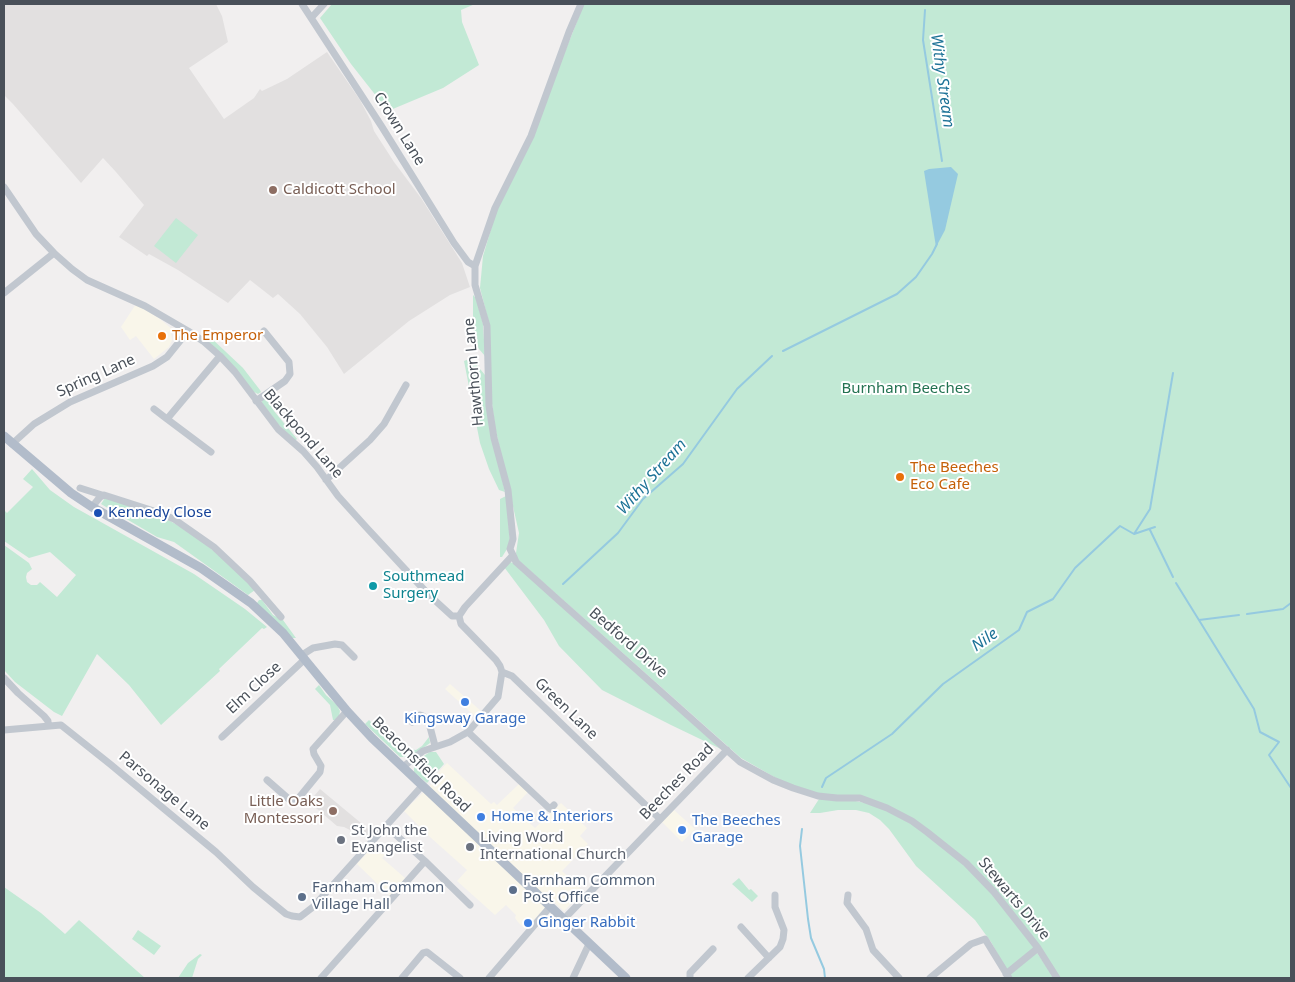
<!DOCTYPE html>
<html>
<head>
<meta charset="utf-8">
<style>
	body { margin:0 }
	#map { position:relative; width:1295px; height:982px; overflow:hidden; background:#f1efef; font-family:"Noto Sans",sans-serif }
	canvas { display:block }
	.frame { position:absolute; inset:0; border:5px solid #495059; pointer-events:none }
</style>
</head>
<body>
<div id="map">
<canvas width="1295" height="982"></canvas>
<div class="frame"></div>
</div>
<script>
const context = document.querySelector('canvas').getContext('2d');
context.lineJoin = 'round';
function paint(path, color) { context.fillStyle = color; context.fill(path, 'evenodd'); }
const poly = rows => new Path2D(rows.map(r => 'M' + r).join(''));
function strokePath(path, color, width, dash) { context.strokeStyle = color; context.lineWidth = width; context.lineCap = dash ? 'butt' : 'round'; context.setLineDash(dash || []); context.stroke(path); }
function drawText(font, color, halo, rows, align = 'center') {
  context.font = font + ' "Noto Sans",sans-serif'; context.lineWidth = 4; context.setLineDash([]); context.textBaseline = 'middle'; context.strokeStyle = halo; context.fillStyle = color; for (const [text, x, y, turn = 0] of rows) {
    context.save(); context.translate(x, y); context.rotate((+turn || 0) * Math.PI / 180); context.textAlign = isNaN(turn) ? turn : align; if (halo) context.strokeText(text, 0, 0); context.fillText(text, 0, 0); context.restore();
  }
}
paint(poly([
	[136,304,160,319,173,330,171,332,172,340,169,347,154,359,136,336,130,340,121,327],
	[450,684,481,711,476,717,445,689],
	[447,763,491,804,494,802,497,805,519,784,528,792,513,808,535,828,561,803,587,828,580,836,588,844,562,871,583,891,564,911,552,900,525,929,518,922,515,918,516,915,506,905,495,915,457,881,467,870,430,837,404,811,433,783,435,776],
	[674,810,695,829,682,842,662,822],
	[374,845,385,855,382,858,405,878,390,896,357,864]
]), '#f9f6ea');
paint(poly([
	[4,4,216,4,222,16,228,42,189,68,224,119,254,98,260,89,262,91,287,79,327,52,360,100,371,121,374,131,394,162,421,198,462,263,470,287,450,295,409,321,344,374,327,347,300,314,278,294,273,298,250,280,228,303,178,270,149,254,147,256,119,237,144,205,116,172,103,158,81,183,13,104,4,95],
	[320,789,373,833,368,839,344,827,337,826,309,802]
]), '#e2e0e0');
paint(poly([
	[332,4,475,4,461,10,462,22,479,65,443,88,388,111,351,64,320,18],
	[584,4,1291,4,1291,978,1059,978,968,862,892,808,819,794,790,786,741,758,517,559,516,553,519,533,495,427,491,396,489,323,480,288,483,256,497,209,554,79],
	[176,218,198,235,176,263,154,246],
	[473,295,476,298,483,324,485,356,473,342],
	[209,336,243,368,260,390,261,392,258,394,252,391,207,340],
	[471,358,485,375,490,428,505,492,499,490,489,469,480,443,464,361],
	[266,397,274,411,297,439,295,441,277,423,262,403,262,399],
	[32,469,50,490,74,507,194,574,245,609,267,627,264,629,262,628,219,669,220,671,161,725,129,685,97,654,62,716,54,712,15,682,4,670,4,545,29,563,32,569,27,573,26,577,27,582,31,585,37,585,40,582,57,597,76,575,50,552,29,558,4,541,4,510,7,513,33,487,23,479],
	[506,496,510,539,507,549,502,557,500,557,500,499],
	[105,498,161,516,192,533,227,562,255,590,248,595,174,542,157,537,101,504],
	[508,562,515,563,721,749,671,725,602,690,559,646,544,620,504,567],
	[259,600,262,600,273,615,283,620,296,638,292,638,258,606,257,603],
	[319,685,326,695,337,705,340,711,339,716,336,720,333,720,330,705,315,689],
	[369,720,396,747,416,750,422,746,429,737,430,743,411,757,400,757,365,724],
	[430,752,436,752,444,764,427,783,414,772,414,767,416,761],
	[819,799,850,800,870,802,919,828,969,869,998,900,1019,926,1054,978,1011,978,991,942,975,920,916,866,889,829,880,820,869,813,856,810,838,810,820,813,810,813],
	[739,878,749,890,751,889,758,896,752,902,732,884],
	[4,887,41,913,65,934,79,920,145,978,4,978],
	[138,930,161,946,154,955,132,939],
	[200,954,202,955,198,959,192,978,178,978,188,963]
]), '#c2e9d5');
paint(poly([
	[951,167,958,174,945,230,936,247,924,171,929,169]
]), '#95cae0');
strokePath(poly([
	[925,10,923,40,942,161],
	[783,351,897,294,916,277,932,254,937,244],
	[1150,530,1173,577],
	[1134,534,1150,509,1173,373],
	[1176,583,1254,709,1260,732,1279,742,1269,755,1291,788],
	[563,584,618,533,643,499,683,464,737,389,772,356],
	[1247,614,1283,609,1291,603],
	[1199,620,1239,615],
	[822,787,826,778,892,734,943,684,1019,630,1027,612,1053,599,1075,568,1120,526,1134,534,1155,527],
	[802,829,800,846,808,919,811,938,824,969,825,978]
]), '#95cae0', 2);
strokePath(poly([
	[302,4,382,127,454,243,468,262,475,266],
	[581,4,569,32,531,136,495,208,475,266,475,285,487,326,489,406,494,438,508,490,513,539,510,549,513,555,516,562,555,597,740,762,773,780,793,788,818,796,837,798,860,798,887,808,912,821,927,832,966,863,994,892,1038,948,1057,978],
	[312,17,324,4],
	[4,187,36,234,54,253,72,269,87,280,145,306,188,331,203,341,220,356,235,372,278,429,303,451,317,467,338,496,366,527,429,595,452,616,459,616],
	[4,293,54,253],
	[256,401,285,381,290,374,289,362,264,331],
	[154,409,167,419,220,356],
	[167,419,211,452],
	[12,444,34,424,70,402,153,366,167,357,188,331],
	[326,480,370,440,384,424,406,385],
	[80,488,102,495],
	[92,507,100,497,104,495,154,511,174,519,214,547,250,581,281,617],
	[459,616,461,624,496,660,500,666,502,672,512,676,660,819],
	[459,616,465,607,513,555],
	[302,655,313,648,335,644,342,645,354,657],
	[4,678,18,693,44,716,48,721,48,725],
	[412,722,420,715,423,716,429,723,435,746],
	[4,730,61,725,110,764,216,852,253,887,286,914,292,916,300,917,313,907,422,786],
	[468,732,550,809,554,805],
	[222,737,305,659],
	[403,767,423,751,450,742,468,732,498,697,502,672],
	[267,780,291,801,297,800,320,772,321,766,314,754,313,749,347,711],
	[386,826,425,861,470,905],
	[848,895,847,903,866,929,873,950,899,978],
	[564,919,727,750],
	[741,927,769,958],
	[1006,974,1038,948],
	[321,978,425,861],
	[402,978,423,953,427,952,460,978],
	[489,978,550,907],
	[573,978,589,944],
	[690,978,690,973,713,949],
	[748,978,780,947,783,939,784,930,775,907,775,895],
	[930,978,971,944,985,939,1009,978]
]), '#c1c7cf', 7);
strokePath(poly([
	[4,436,71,493,92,507,201,568,251,603,283,633,347,711,372,738,626,978]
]), '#b2bcca', 9);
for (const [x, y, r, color] of [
	[273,190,5,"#8d6e63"],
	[162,336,5,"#e8710a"],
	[900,477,5,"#e8710a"],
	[98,513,5,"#1a4fb4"],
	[373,586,5,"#0f9aa8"],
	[465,702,5,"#3f7fe0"],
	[333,811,5,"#8d6e63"],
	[481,817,5,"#3f7fe0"],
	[682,830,5,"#3f7fe0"],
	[341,840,5,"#6b7280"],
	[470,847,5,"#6b7280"],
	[513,890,5,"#5c6f8a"],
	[302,897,5,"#5c6f8a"],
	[528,923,5,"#3f7fe0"]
]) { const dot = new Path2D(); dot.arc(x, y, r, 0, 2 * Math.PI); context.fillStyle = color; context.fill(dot); strokePath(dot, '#fff', 2); }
drawText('15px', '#495059', '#fff', [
	["Crown Lane",399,129,58],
	["Hawthorn Lane",474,372,-95],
	["Spring Lane",96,376,-24],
	["Blackpond Lane",303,434,49],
	["Bedford Drive",628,643,41],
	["Elm Close",254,688,-43],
	["Green Lane",566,709,44],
	["Beaconsfield Road",421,765,44],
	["Beeches Road",677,782,-46],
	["Parsonage Lane",164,791,40],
	["Stewarts Drive",1014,899,50]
]);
drawText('15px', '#785e54', '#fff', [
	["Caldicott School",283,190],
	["Little Oaks",323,802,"right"],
	["Montessori",323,819,"right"]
], 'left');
drawText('15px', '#c56008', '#fff', [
	["The Emperor",172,336],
	["The Beeches",910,468],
	["Eco Cafe",910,485]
], 'left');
drawText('15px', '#237251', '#fff', [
	["Burnham Beeches",906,389]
]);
drawText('15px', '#164399', '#fff', [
	["Kennedy Close",108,513]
], 'left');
drawText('15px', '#0d838f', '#fff', [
	["Southmead",383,577],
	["Surgery",383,594]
], 'left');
drawText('15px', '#366cbe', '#fff', [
	["Kingsway Garage",465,719,"center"],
	["Home & Interiors",491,817],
	["The Beeches",692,821],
	["Garage",692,838],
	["Ginger Rabbit",538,923]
], 'left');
drawText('15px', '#5b616d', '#fff', [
	["St John the",351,831],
	["Evangelist",351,848],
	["Living Word",480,838],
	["International Church",480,855]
], 'left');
drawText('15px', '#4e5e75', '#fff', [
	["Farnham Common",523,881],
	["Post Office",523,898],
	["Farnham Common",312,888],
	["Village Hall",312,905]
], 'left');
drawText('italic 16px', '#1e7397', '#fff', [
	["Withy Stream",942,81,82],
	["Withy Stream",652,477,-48],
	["Nile",985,640,-35]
]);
</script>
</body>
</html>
